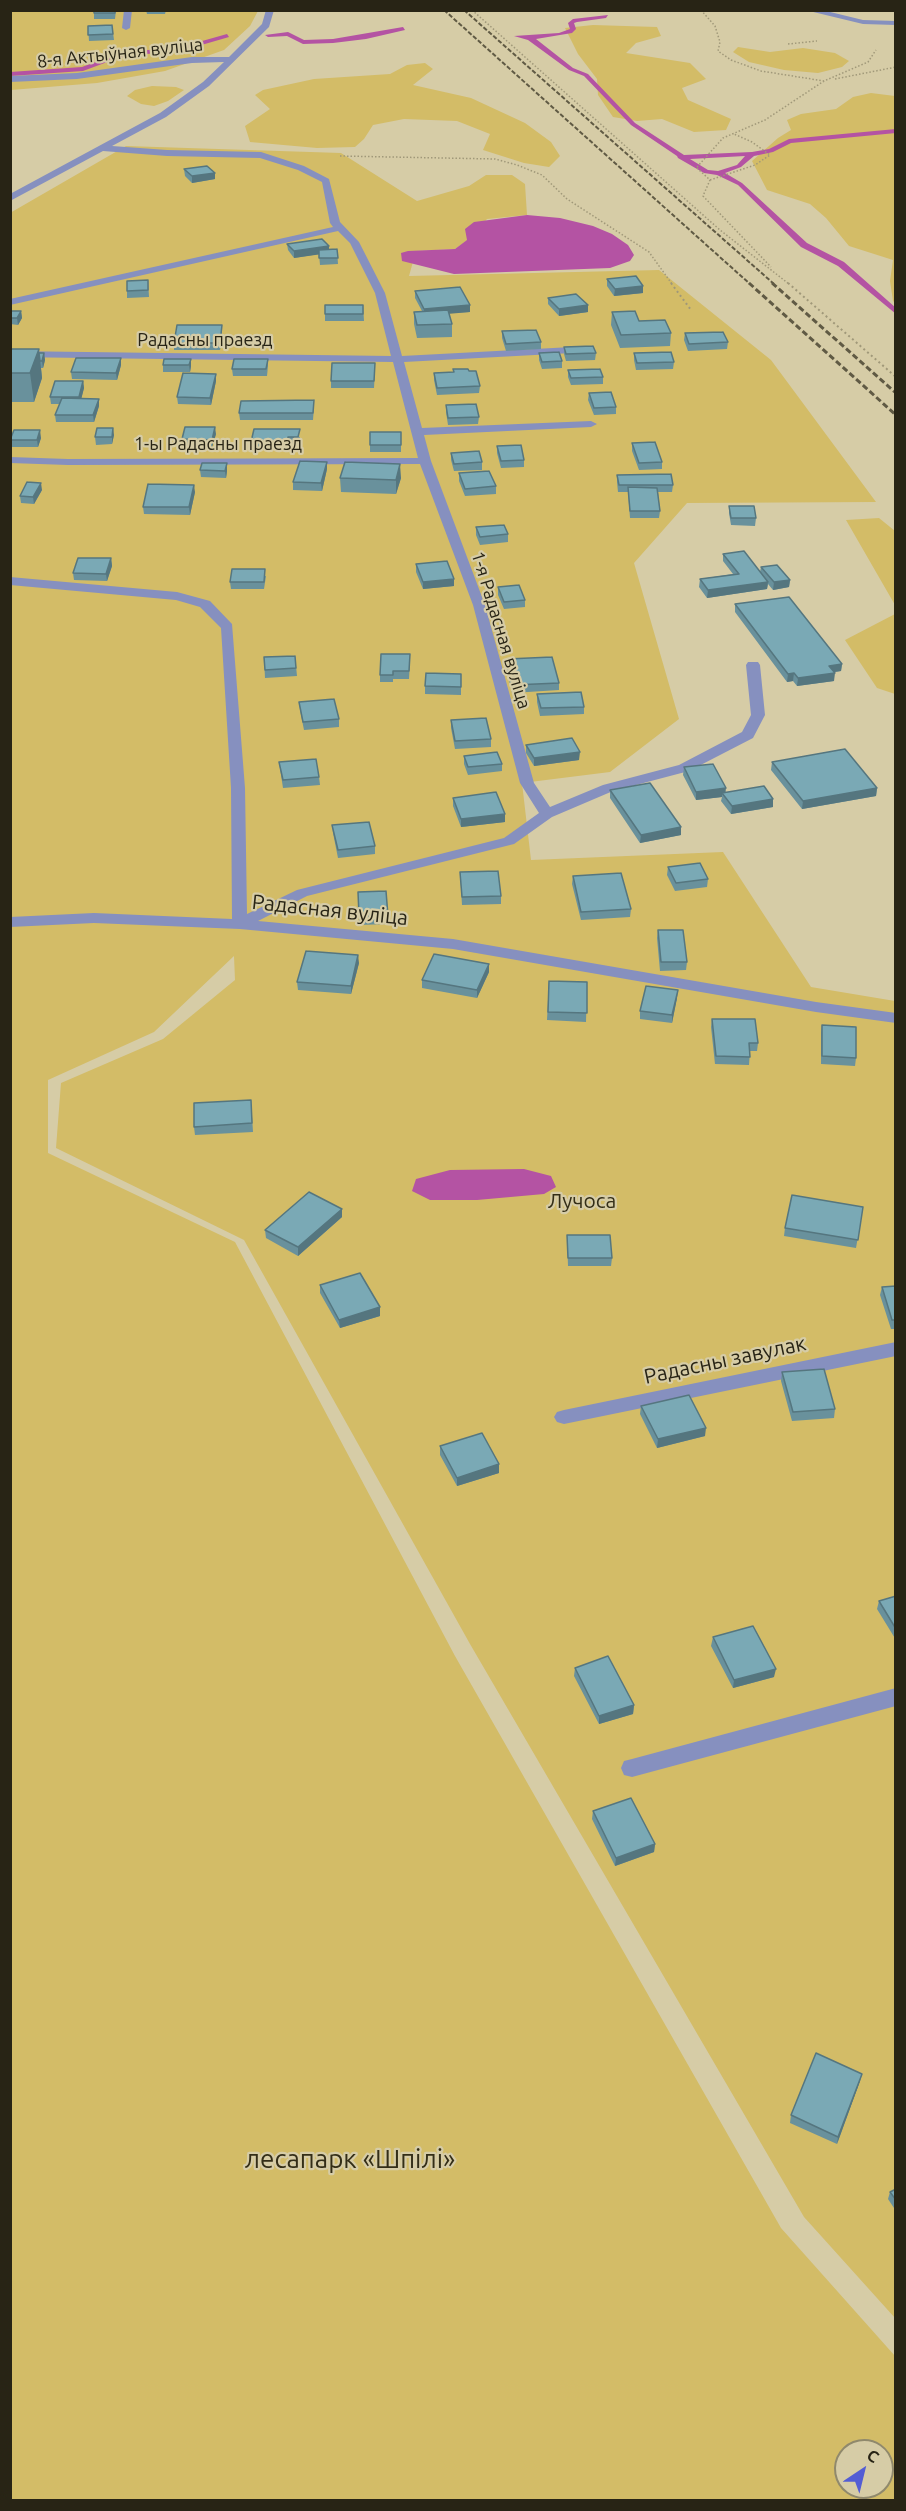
<!DOCTYPE html>
<html>
<head>
<meta charset="utf-8">
<style>
	body { margin:0 }
	#map { position:relative; width:906px; height:2511px; overflow:hidden; background:#d6cca6; font-family:Ubuntu,sans-serif }
	canvas { display:block }
	.frame { position:absolute; inset:0; border:12px solid #282415; pointer-events:none }
	.north { position:absolute; left:834px; top:2439px; width:60px; height:60px; box-sizing:border-box; background:#d6cca6; border:2px solid #90896c; border-radius:50%; rotate:35deg; font-size:16px; font-weight:700; line-height:24px; text-align:center; color:#282415 }
	.north::after { content:''; display:block; margin:auto; width:21px; height:27px; background:#535dd4; clip-path:polygon(50% 0,100% 100%,50% 72%,0 100%) }
</style>
</head>
<body>
<div id="map">
<canvas width="906" height="2511"></canvas>
<div class="frame"></div>
<div class="north">С</div>
</div>
<script>
const context = document.querySelector('canvas').getContext('2d');
context.lineJoin = 'round';
function paint(path, color) { context.fillStyle = color; context.fill(path, 'evenodd'); }
const poly = rows => new Path2D(rows.map(r => 'M' + r).join(''));
function strokePath(path, color, width, dash) { context.strokeStyle = color; context.lineWidth = width; context.lineCap = dash ? 'butt' : 'round'; context.setLineDash(dash || []); context.stroke(path); }
function drawText(font, color, halo, rows, align = 'center') {
  context.font = font + ' Ubuntu,sans-serif'; context.lineWidth = 4.5; context.setLineDash([]); context.textBaseline = 'middle'; context.strokeStyle = halo; context.fillStyle = color; for (const [text, x, y, turn = 0] of rows) {
    context.save(); context.translate(x, y); context.rotate((+turn || 0) * Math.PI / 180); context.textAlign = isNaN(turn) ? turn : align; if (halo) context.strokeText(text, 0, 0); context.fillText(text, 0, 0); context.restore();
  }
}
paint(poly([
	[10,11,258,11,250,26,224,50,165,71,97,83,11,90],
	[593,25,657,27,661,36,636,43,626,53,690,63,706,79,682,88,688,100,731,119,726,130,694,132,662,119,637,121,613,117,598,95,597,79,578,54,565,28],
	[738,47,770,52,803,48,835,53,849,61,842,67,818,73,784,70,749,62,733,52],
	[425,63,433,69,413,85,471,98,525,123,551,142,560,156,549,167,524,163,483,150,490,134,457,121,404,119,373,125,364,139,355,147,317,148,250,142,245,126,270,109,255,95,263,90,314,79,390,74,407,65],
	[152,86,176,87,184,90,168,101,154,106,141,104,127,96,135,90],
	[871,93,895,96,895,303,893,301,890,281,893,260,849,246,826,218,810,204,767,190,752,161,778,138,791,130,787,120,801,114,836,109,853,97],
	[126,146,341,153,417,201,469,186,486,175,512,175,525,184,527,215,487,219,468,240,455,249,416,251,409,276,659,270,771,360,876,502,687,503,634,563,679,719,610,772,522,783,531,860,723,852,811,987,895,1001,895,2318,804,2217,470,1644,244,1240,56,1148,61,1083,163,1039,235,980,234,956,154,1032,48,1080,48,1153,235,1242,455,1656,781,2228,895,2356,895,2500,11,2500,10,213],
	[846,2451,882,2451,882,2487,846,2487],
	[879,518,895,531,895,605,846,520],
	[895,614,895,694,877,688,845,640]
]), '#d3bc67');
paint(poly([
	[527,215,560,218,593,226,612,234,628,245,634,255,630,261,610,268,454,274,402,261,401,253,408,251,455,249,467,240,465,229,474,222],
	[524,1169,551,1176,556,1187,544,1194,477,1200,430,1200,412,1191,416,1179,450,1170]
]), '#b453a3');
paint(poly([
	[608,15,606,18,577,22,574,23,576,29,572,33,536,39,573,68,588,74,635,123,684,155,752,152,769,149,789,139,896,129,896,133,791,143,773,152,754,156,741,167,725,173,742,183,807,243,844,262,896,308,896,314,838,266,801,247,738,185,717,175,704,173,678,158,677,156,631,125,584,76,569,70,528,40,514,36,559,33,570,29,568,23,573,19,608,15],
	[745,156,737,165,718,171,708,170,690,159,745,156],
	[403,27,405,30,366,39,333,43,303,44,287,36,268,37,265,35,288,32,304,40,333,39,403,27],
	[227,34,229,37,191,48,118,58,83,71,10,76,10,72,82,67,117,54,188,45,227,34]
]), '#b453a3');
strokePath(poly([
	[472,10,720,230,789,284],
	[701,10,715,26,720,42,718,51,731,60,761,71,824,81,868,62,876,50],
	[788,44,817,41],
	[835,79,896,67],
	[340,156,495,159,517,165,542,175,567,199,649,252,672,284],
	[697,167,723,138,765,120,824,81],
	[697,168,710,180,703,196,771,267],
	[710,180,755,165,770,155,752,142,734,134]
]), '#a09879', 1.5, [1.5, 2]);
strokePath(poly([
	[671,283,691,310],
	[788,283,896,377]
]), '#a09879', 2, [2, 3]);
paint(poly([
	[124,10,132,10,130,28,126,30,122,28,124,10],
	[266,10,274,10,269,27,209,86,166,117,112,146,167,150,261,152,304,166,329,179,340,222,359,242,385,293,402,356,572,347,577,350,572,353,404,362,422,428,591,421,597,424,591,427,424,435,431,461,485,605,534,783,550,807,603,785,679,765,742,732,751,715,746,665,748,662,758,662,760,665,765,715,753,738,689,771,613,791,552,817,514,844,307,896,258,921,453,939,816,1002,896,1013,896,1023,816,1012,453,949,240,929,94,923,10,927,10,917,94,913,232,919,231,788,221,628,200,607,176,600,10,585,10,577,177,592,210,601,232,624,245,788,247,914,297,890,504,838,539,813,520,783,473,605,420,464,68,465,10,463,10,457,68,459,418,458,393,362,10,357,10,351,391,356,375,293,350,243,338,231,10,305,10,299,333,227,330,223,322,182,298,170,260,158,167,156,103,151,10,201,10,194,160,113,203,82,224,62,192,63,77,79,10,82,10,76,77,73,192,57,229,57,262,24,266,10],
	[805,10,822,10,863,20,896,21,896,25,863,24,805,10],
	[896,1342,896,1356,564,1424,557,1422,554,1417,557,1412,564,1410,896,1342],
	[896,1688,896,1706,632,1777,624,1775,621,1768,624,1761,632,1759,896,1688]
]), '#8690bf');
strokePath(poly([
	[444,10,750,284],
	[464,10,774,284]
]), '#605a44', 2, [4.5, 2]);
strokePath(poly([
	[749,283,896,415],
	[772,283,896,393]
]), '#605a44', 3, [6, 3]);
paint(poly([
	[94,10,116,10,115,19,94,19],
	[146,10,166,10,165,14,147,14],
	[112,25,114,40,89,41,88,26],
	[184,169,215,173,215,179,192,183,185,176],
	[287,244,329,249,337,249,338,264,320,265,319,254,294,258,288,250],
	[607,279,643,286,643,293,614,296,607,286],
	[148,280,149,297,127,298,127,291],
	[415,291,470,305,470,312,449,313,452,324,452,337,417,338,414,324,414,312,422,311,415,298],
	[548,298,588,312,559,316,548,304],
	[325,305,363,305,364,321,325,321],
	[10,311,21,311,22,318,18,325,10,324],
	[612,312,639,321,671,333,670,346,620,348,611,325],
	[222,331,220,350,174,350,174,343],
	[502,331,541,342,541,349,506,351,502,338],
	[685,333,728,342,727,349,688,351,684,340],
	[564,347,596,353,595,360,566,361,564,354],
	[10,349,44,353,45,360,43,368,41,368,42,378,34,402,10,402],
	[539,353,562,361,562,368,542,369,539,360],
	[634,353,674,362,673,369,636,370,634,360],
	[121,358,121,365,117,380,72,379,71,372],
	[164,359,191,366,190,372,163,372,163,365],
	[268,359,268,366,267,376,233,376,232,369],
	[453,369,469,371,480,386,479,393,437,395,434,380,434,373,453,372],
	[375,370,374,388,331,388,331,381],
	[568,370,603,377,603,384,571,385,568,377],
	[216,374,216,381,211,405,178,404,177,397],
	[83,381,84,388,81,399,99,399,99,406,94,422,56,422,55,415,60,404,51,404,50,397],
	[589,393,616,407,616,414,594,415,588,400],
	[446,405,479,417,478,424,448,425,446,412],
	[314,407,313,420,240,420,239,413],
	[254,429,300,437,299,444,288,444,287,449,252,449,251,442],
	[370,432,401,432,401,452,370,452],
	[216,434,212,447,182,446,182,439],
	[114,435,112,444,96,445,95,437],
	[10,437,41,438,38,447,11,447],
	[632,443,662,462,662,469,639,470,632,451],
	[497,446,524,460,524,467,501,468,497,453],
	[451,453,482,462,482,470,454,471,451,460],
	[327,469,322,491,293,490,293,482],
	[200,470,227,471,226,478,201,477],
	[459,473,496,486,496,494,465,496,459,481],
	[617,475,673,485,672,492,658,492,660,511,659,518,630,518,628,492,618,492,617,482],
	[340,478,401,478,396,494,341,492],
	[42,490,34,504,21,503,20,496],
	[195,492,190,515,144,514,143,507],
	[729,506,756,518,755,526,731,525,729,513],
	[476,527,508,534,508,542,480,545,476,535],
	[723,554,760,572,761,567,790,580,789,587,773,590,768,584,767,589,707,598,699,587,700,579,733,574,723,561],
	[111,558,112,566,107,581,74,580,73,573],
	[416,564,454,586,423,589,416,572],
	[266,576,264,589,231,589,230,582],
	[498,587,525,600,525,607,504,609,498,595],
	[735,604,842,664,841,671,834,672,834,681,797,686,793,681,787,682,735,612],
	[295,656,297,676,265,678,264,657],
	[507,659,559,683,559,690,512,693,506,667],
	[410,661,409,679,393,679,393,682,380,682,380,675],
	[461,674,461,695,425,694,425,686],
	[537,694,584,707,584,714,540,716,537,702],
	[299,702,339,719,339,727,304,730,300,710],
	[451,720,491,739,491,747,455,749,451,728],
	[526,745,579,760,534,766,526,753],
	[464,756,502,764,502,771,468,775,464,764],
	[279,762,319,777,320,785,283,788],
	[772,762,877,788,876,796,802,809,771,770],
	[684,767,726,792,773,799,773,807,731,814,721,801,722,797,696,800,683,775],
	[610,790,681,827,681,835,640,843,610,798],
	[453,798,505,822,461,827,453,806],
	[332,825,375,846,375,854,338,858,333,833],
	[668,867,708,879,707,887,675,891,667,875],
	[460,872,501,896,501,904,462,905],
	[573,876,631,909,630,917,581,920,572,884],
	[386,891,388,924,359,925,358,892],
	[658,930,687,962,686,970,660,971,657,938],
	[359,963,351,994,298,990,297,982],
	[489,964,489,972,477,998,422,988,422,980],
	[549,981,587,982,586,1022,547,1020],
	[677,998,672,1023,640,1019,640,1011],
	[712,1019,758,1043,757,1051,750,1051,749,1065,715,1064,711,1027],
	[822,1025,856,1058,855,1066,821,1064,821,1033],
	[251,1100,253,1132,195,1135,194,1127],
	[863,1207,856,1248,784,1236,785,1228],
	[342,1209,342,1217,298,1256,266,1238,265,1230],
	[567,1235,612,1258,611,1266,568,1266],
	[320,1285,380,1307,380,1316,340,1328,320,1293],
	[896,1286,896,1329,891,1329,880,1295,882,1287],
	[782,1372,835,1409,834,1418,792,1421,781,1381],
	[641,1406,705,1436,657,1448,640,1414],
	[440,1446,499,1464,499,1473,457,1486,440,1455],
	[896,1596,896,1640,877,1609,879,1601],
	[713,1637,774,1677,733,1688,711,1646],
	[575,1668,634,1705,633,1714,599,1724,574,1676],
	[593,1811,655,1844,654,1852,615,1866,592,1819],
	[860,2081,837,2144,790,2123,791,2115],
	[896,2189,896,2211,888,2199,890,2192]
]), '#69919c');
paint(poly([
	[215,173,215,179,192,183,192,176],
	[329,246,329,253,294,258,294,251],
	[643,286,643,293,614,296,615,289],
	[470,305,470,312,424,316,424,309],
	[588,305,588,312,559,316,559,309],
	[21,311,22,318,18,325,17,318],
	[222,325,222,331,220,350,220,343],
	[39,349,42,378,34,402,30,373],
	[44,353,45,360,43,368,42,361],
	[121,358,121,365,117,380,116,373],
	[191,359,191,366,190,372,189,365],
	[216,374,216,381,211,405,210,398],
	[83,381,84,388,80,404,79,397],
	[99,399,99,406,94,422,93,415],
	[215,427,216,434,212,447,212,440],
	[113,428,114,435,112,444,112,437],
	[40,430,41,438,38,447,37,440],
	[327,462,327,469,322,491,321,483],
	[227,463,227,471,226,478,225,471],
	[400,464,401,478,396,494,396,480],
	[41,483,42,490,34,504,33,497],
	[194,485,195,492,190,515,189,507],
	[111,558,112,566,107,581,106,574],
	[454,579,454,586,423,589,423,582],
	[790,580,789,587,773,590,774,582],
	[768,582,767,589,707,598,708,590],
	[842,664,841,671,828,673,829,666],
	[794,673,793,681,787,682,788,674],
	[835,673,834,681,797,686,798,678],
	[580,752,579,760,534,766,534,758],
	[726,788,725,796,722,793,722,797,696,800,696,792],
	[877,788,876,796,802,809,803,801],
	[773,799,773,807,731,814,732,806],
	[505,814,505,822,461,827,461,819],
	[681,827,681,835,640,843,641,835],
	[358,955,359,963,351,994,351,986],
	[489,964,489,972,477,998,477,990],
	[678,990,677,998,672,1023,672,1015],
	[342,1209,342,1217,298,1256,298,1247],
	[380,1307,380,1316,340,1328,339,1320],
	[706,1428,705,1436,657,1448,658,1439],
	[499,1464,499,1473,457,1486,457,1478],
	[776,1669,774,1677,733,1688,734,1680],
	[634,1705,633,1714,599,1724,599,1716],
	[655,1844,654,1852,615,1866,616,1858],
	[862,2074,860,2081,837,2144,838,2137]
]), '#55767f');
const building = poly([
	[94,10,115,10,115,13,94,13,94,10],
	[112,25,113,34,88,35,88,26,112,25],
	[207,166,215,173,192,176,184,169,207,166],
	[322,239,329,246,294,251,287,244,322,239],
	[337,249,338,258,319,258,319,250,337,249],
	[636,276,643,286,615,289,607,279,636,276],
	[148,280,148,290,127,291,127,281,148,280],
	[460,287,470,305,424,309,415,291,460,287],
	[576,294,588,305,559,309,548,298,576,294],
	[325,305,363,305,363,314,325,314,325,305],
	[448,310,452,324,417,325,414,312,448,310],
	[10,311,21,311,17,318,10,318,10,311],
	[635,311,639,321,665,320,671,333,621,335,612,312,635,311],
	[177,325,222,325,220,343,174,343,177,325],
	[536,330,541,342,506,344,502,331,536,330],
	[723,332,728,342,689,344,685,333,723,332],
	[593,346,596,353,566,354,564,347,593,346],
	[10,349,39,349,30,373,10,373,10,349],
	[559,352,562,361,542,362,539,353,559,352],
	[671,352,674,362,637,363,634,353,671,352],
	[39,353,44,353,42,361,40,361,39,353],
	[76,358,121,358,116,373,71,372,76,358],
	[164,359,191,359,189,365,163,365,164,359],
	[234,359,268,359,266,369,232,369,234,359],
	[332,363,375,363,374,381,331,381,332,363],
	[453,369,468,369,469,371,476,371,480,386,437,388,434,373,454,372,453,369],
	[600,369,603,377,571,378,568,370,600,369],
	[183,373,216,374,210,398,177,397,183,373],
	[55,381,83,381,79,397,50,397,55,381],
	[611,392,616,407,594,408,589,393,611,392],
	[62,398,99,399,93,415,55,415,62,398],
	[314,400,313,413,239,413,241,401,314,400],
	[476,404,479,417,448,418,446,405,476,404],
	[185,427,215,427,212,440,182,439,185,427],
	[97,428,113,428,112,437,95,437,97,428],
	[254,429,300,429,298,437,288,437,287,442,251,442,254,429],
	[14,430,40,430,37,440,10,440,14,430],
	[370,432,401,432,401,445,370,445,370,432],
	[655,442,662,462,639,463,632,443,655,442],
	[521,445,524,460,501,461,497,446,521,445],
	[479,451,482,462,454,464,451,453,479,451],
	[300,461,327,462,321,483,293,482,300,461],
	[345,462,400,464,396,480,340,478,345,462],
	[202,463,227,463,225,471,200,470,202,463],
	[489,471,496,486,465,489,459,473,489,471],
	[671,474,673,485,619,485,617,475,671,474],
	[27,482,41,483,33,497,20,496,27,482],
	[148,484,194,485,189,507,143,507,148,484],
	[628,487,657,488,660,511,630,511,628,487],
	[729,506,754,506,756,518,731,518,729,506],
	[504,525,508,534,480,537,476,527,504,525],
	[744,551,768,582,708,590,700,579,739,574,723,554,744,551],
	[78,558,111,558,106,574,73,573,78,558],
	[447,561,454,579,423,582,416,564,447,561],
	[777,565,790,580,774,582,761,567,777,565],
	[232,569,265,569,264,582,230,582,232,569],
	[519,585,525,600,504,602,498,587,519,585],
	[789,597,842,664,829,666,835,673,798,678,794,673,788,674,735,604,789,597],
	[381,654,410,654,409,671,393,671,393,675,380,675,381,654],
	[295,656,296,668,265,670,264,657,295,656],
	[552,657,559,683,513,685,507,659,552,657],
	[426,673,461,674,461,687,425,686,426,673],
	[581,692,584,707,541,708,537,694,581,692],
	[334,699,339,719,303,722,299,702,334,699],
	[486,718,491,739,455,741,451,720,486,718],
	[572,738,580,752,534,758,526,745,572,738],
	[845,749,877,788,803,801,772,762,845,749],
	[497,752,502,764,468,767,464,756,497,752],
	[316,759,319,777,283,780,279,762,316,759],
	[713,764,726,788,696,792,684,767,713,764],
	[650,783,681,827,641,835,610,790,650,783],
	[764,786,773,799,732,806,722,793,764,786],
	[496,792,505,814,461,819,453,798,496,792],
	[369,822,375,846,338,850,332,825,369,822],
	[700,863,708,879,676,883,668,867,700,863],
	[498,871,501,896,462,897,460,872,498,871],
	[621,873,631,909,581,912,573,876,621,873],
	[386,891,388,916,359,916,358,892,386,891],
	[658,930,683,930,687,962,661,962,658,930],
	[306,951,358,955,351,986,297,982,306,951],
	[434,954,489,964,477,990,422,980,434,954],
	[549,981,587,982,587,1013,548,1012,549,981],
	[646,986,678,990,672,1015,640,1011,646,986],
	[712,1019,755,1019,758,1043,749,1043,750,1057,716,1056,712,1019],
	[822,1025,856,1027,856,1058,822,1056,822,1025],
	[251,1100,252,1123,194,1127,194,1103,251,1100],
	[309,1192,342,1209,298,1247,265,1230,309,1192],
	[792,1195,863,1207,858,1240,785,1228,792,1195],
	[567,1235,610,1235,612,1258,568,1258,567,1235],
	[360,1273,380,1307,339,1320,320,1285,360,1273],
	[896,1286,896,1320,892,1320,882,1287,896,1286],
	[824,1369,835,1409,793,1412,782,1372,824,1369],
	[689,1395,706,1428,658,1439,641,1406,689,1395],
	[482,1433,499,1464,457,1478,440,1446,482,1433],
	[896,1596,896,1629,879,1601,896,1596],
	[753,1626,776,1669,734,1680,713,1637,753,1626],
	[608,1656,634,1705,599,1716,575,1668,608,1656],
	[631,1798,655,1844,616,1858,593,1811,631,1798],
	[816,2053,862,2074,838,2137,791,2115,816,2053],
	[896,2189,896,2200,890,2192,896,2189]
]);
paint(building, '#7aa9b5');
strokePath(building, '#55767f', 1.5);
drawText('18px', '#282415', '#d6cca6', [
	["8-я Актыўная вуліца",120,53,-6],
	["Радасны праезд",205,340],
	["1-ы Радасны праезд",218,444],
	["1-я Радасная вуліца",501,630,73]
]);
drawText('21px', '#282415', '#d6cca6', [
	["Радасная вуліца",330,910,6],
	["Радасны завулак",725,1360,-12]
]);
drawText('21px', '#342e17', '#d6cca6', [
	["Лучоса",582,1201]
]);
drawText('26px', '#342e17', '#d6cca6', [
	["лесапарк «Шпілі»",350,2159]
]);
</script>
</body>
</html>
